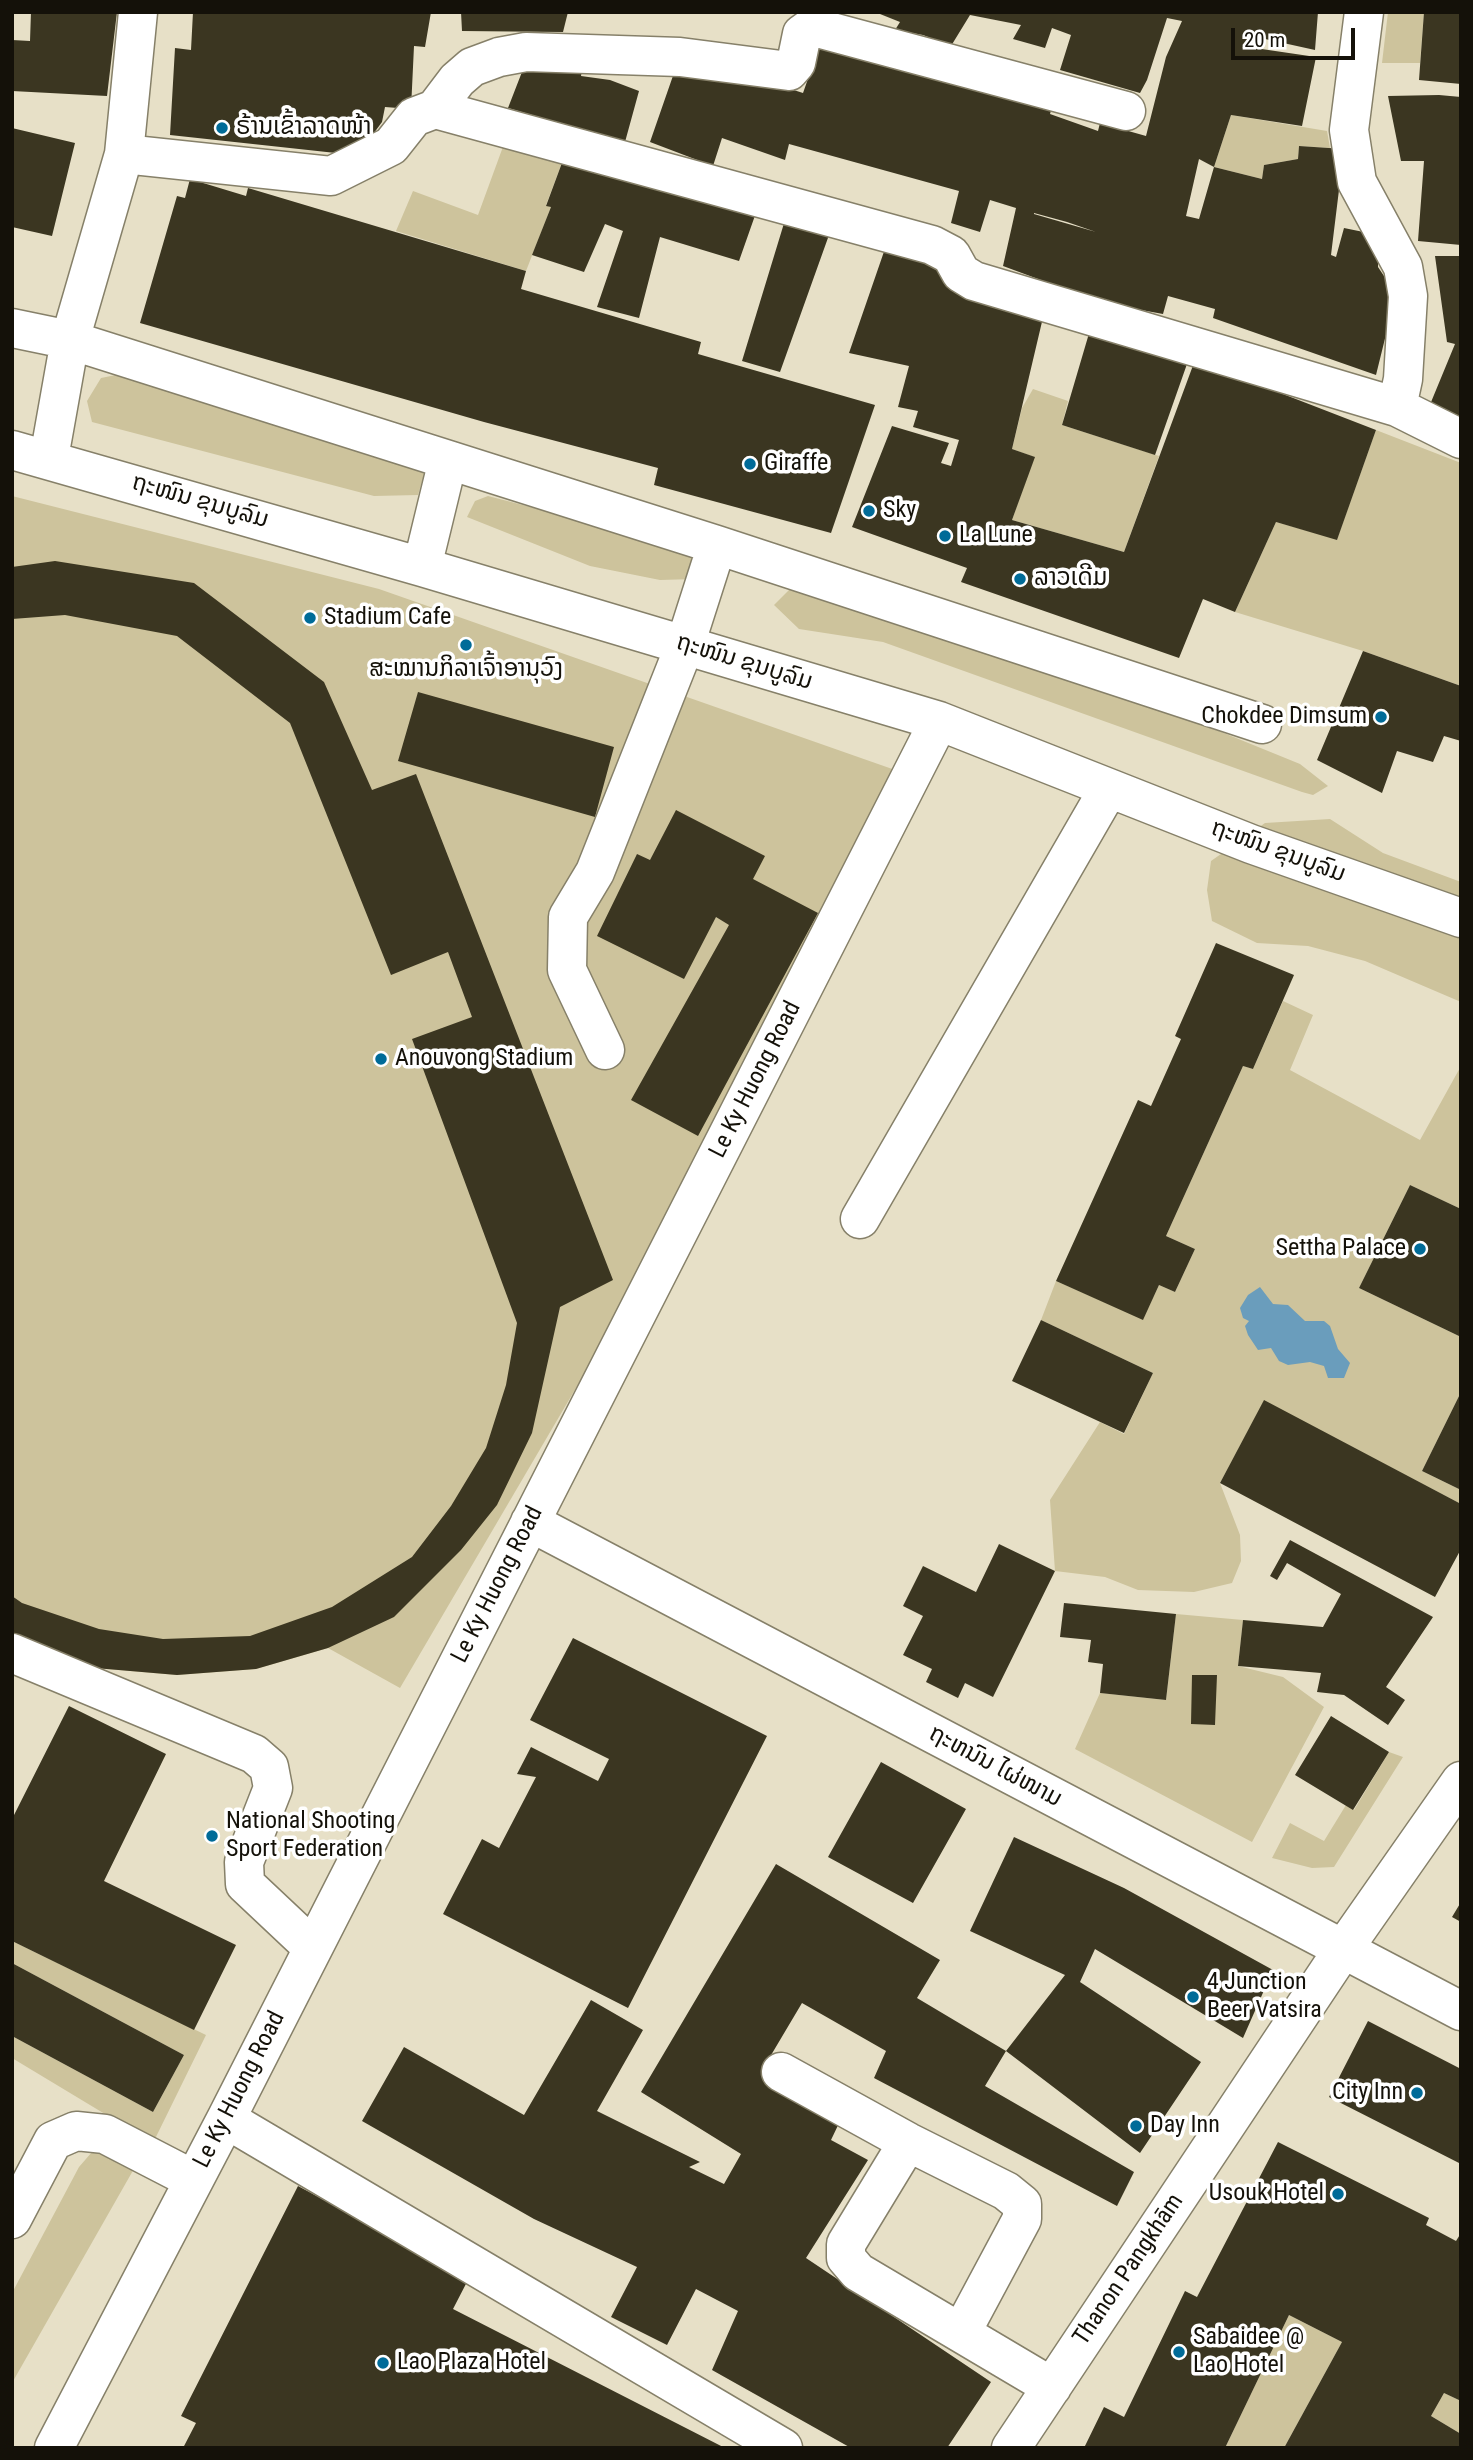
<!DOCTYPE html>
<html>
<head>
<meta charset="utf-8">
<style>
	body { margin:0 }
	#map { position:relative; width:1473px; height:2460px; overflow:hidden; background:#e7e0c7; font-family:"Roboto Condensed",sans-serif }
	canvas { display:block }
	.frame { position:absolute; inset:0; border:14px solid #141109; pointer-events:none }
	.scale { position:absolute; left:1231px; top:28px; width:124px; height:32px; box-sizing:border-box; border:4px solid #141109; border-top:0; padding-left:9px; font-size:21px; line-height:24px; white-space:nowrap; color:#141109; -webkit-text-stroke:5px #fff; paint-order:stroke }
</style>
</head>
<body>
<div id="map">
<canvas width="1473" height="2460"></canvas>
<div class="frame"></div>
<div class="scale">20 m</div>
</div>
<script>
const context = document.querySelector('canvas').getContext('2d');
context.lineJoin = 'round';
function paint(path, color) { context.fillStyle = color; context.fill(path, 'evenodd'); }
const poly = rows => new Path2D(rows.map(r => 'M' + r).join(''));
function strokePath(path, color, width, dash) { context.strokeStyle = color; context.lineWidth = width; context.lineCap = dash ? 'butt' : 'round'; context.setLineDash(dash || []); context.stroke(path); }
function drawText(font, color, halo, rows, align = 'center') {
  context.font = font + ' "Roboto Condensed","Noto Sans Lao",sans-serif'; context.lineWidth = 7; context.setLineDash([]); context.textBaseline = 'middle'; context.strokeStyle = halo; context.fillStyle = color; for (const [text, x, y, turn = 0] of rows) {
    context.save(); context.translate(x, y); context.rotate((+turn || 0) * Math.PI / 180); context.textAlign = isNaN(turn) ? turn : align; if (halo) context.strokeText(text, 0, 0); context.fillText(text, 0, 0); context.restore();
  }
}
paint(poly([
	[1388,12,1424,12,1420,63,1382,63],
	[1231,115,1327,131,1330,148,1299,146,1298,159,1264,165,1262,179,1214,167],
	[504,144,566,152,546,205,551,207,526,271,396,231,413,191,478,215],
	[121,374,427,464,418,495,374,496,92,422,87,401,101,378],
	[1033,389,1068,401,1062,425,1159,456,1124,552,1012,520,1034,457,1012,449,1022,408],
	[1376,430,1461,463,1461,686,1363,651,1235,612,1276,522,1337,539],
	[12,496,379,589,898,771,600,1347,400,1688,328,1648,256,1669,177,1675,95,1668,12,1637],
	[488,496,627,532,699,560,695,579,660,580,590,566,467,517,475,501],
	[793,586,1123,692,1300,764,1328,786,1313,795,1302,792,883,642,799,629,774,605],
	[1330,819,1383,853,1461,882,1461,1002,1365,961,1308,946,1257,943,1212,921,1207,890,1211,861,1265,823],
	[1283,1001,1313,1015,1290,1070,1420,1140,1461,1066,1461,1209,1410,1185,1359,1288,1461,1337,1461,1392,1422,1471,1461,1490,1461,1504,1264,1401,1220,1483,1240,1535,1241,1561,1232,1583,1194,1592,1138,1590,1105,1577,1055,1571,1050,1500,1100,1422,1124,1434,1153,1373,1041,1320,1056,1281,1143,1319,1159,1285,1175,1292,1195,1249,1166,1236,1243,1066,1253,1069],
	[1176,1614,1243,1620,1238,1666,1283,1677,1324,1707,1252,1842,1075,1749,1100,1693,1166,1700],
	[1389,1752,1403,1757,1334,1867,1312,1868,1272,1858,1290,1823,1324,1841,1346,1805,1354,1810],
	[12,1941,206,2035,153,2143,12,2058,12,2036,153,2112,184,2055,12,1963],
	[92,2152,114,2152,135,2167,12,2383,12,2293,79,2167],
	[1289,2315,1342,2342,1284,2448,1225,2448],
	[1444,2393,1461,2401,1461,2434,1431,2416]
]), '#cdc39c');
paint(poly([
	[1260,1287,1273,1304,1288,1305,1305,1321,1324,1321,1330,1326,1338,1349,1350,1363,1344,1378,1328,1378,1324,1366,1310,1362,1288,1365,1279,1361,1271,1348,1258,1350,1248,1335,1245,1326,1249,1321,1243,1318,1240,1308,1248,1295]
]), '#6a9dbc');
paint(poly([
	[31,12,117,12,107,96,12,91,12,40,30,41],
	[193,12,431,12,425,47,414,46,411,109,385,107,382,122,368,141,345,154,170,135,175,48,191,50],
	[461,12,568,12,563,32,462,31],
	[875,12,1318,12,1315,50,1247,35,1248,47,1316,57,1302,126,1231,115,1214,167,1199,159,1186,216,1199,219,1214,167,1262,179,1264,165,1298,159,1299,146,1344,149,1331,255,1336,257,1344,228,1378,235,1378,267,1396,294,1376,375,1213,318,1215,309,1168,296,1163,314,1125,307,1084,296,1003,266,1016,208,990,200,980,232,951,223,959,191,789,144,785,160,722,138,713,166,650,142,675,70,753,77,803,93,822,39,1053,104,1050,114,1098,131,1100,123,1146,136,1166,57,1182,21,1167,18,1147,80,1140,93,1060,70,1071,35,1052,28,1045,48,1013,39,1021,25,970,15,951,46,923,35,895,30,900,22],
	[1034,213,1067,222,1096,232,1034,214],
	[1424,12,1461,12,1461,84,1419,80],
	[527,59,583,64,581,76,610,80,639,91,625,142,508,108],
	[1439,95,1461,97,1461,245,1418,241,1424,161,1401,161,1388,96],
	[12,128,75,143,52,236,12,227],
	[566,152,758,207,739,261,660,237,639,318,597,307,623,231,605,224,584,272,532,255,551,207,546,206],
	[190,179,246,196,248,188,526,271,521,289,701,342,698,354,875,405,831,533,654,485,658,468,484,422,140,323,177,196,185,198],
	[785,220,829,235,780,372,742,361],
	[888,240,1045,309,1012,449,1035,457,1012,520,1124,552,1195,360,1376,430,1337,540,1276,522,1235,612,1203,599,1179,658,961,582,967,568,852,527,892,426,949,443,941,463,951,466,959,440,913,427,918,411,898,407,909,366,849,353],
	[1435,256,1461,256,1461,420,1429,407,1455,344,1447,342],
	[1090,330,1187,364,1155,455,1062,425],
	[55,561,194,583,324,682,372,790,416,774,613,1280,560,1307,532,1433,497,1505,461,1550,394,1617,328,1648,256,1669,177,1675,95,1668,12,1637,12,1596,22,1603,99,1629,163,1639,250,1636,332,1607,412,1557,451,1506,486,1448,506,1385,517,1323,412,1039,472,1017,448,952,391,975,290,723,177,636,65,615,12,619,12,567],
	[1363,651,1461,686,1461,741,1444,736,1433,762,1397,751,1382,793,1317,760],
	[418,692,614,747,595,817,398,761],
	[676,810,765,856,753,879,818,913,698,1136,631,1100,729,925,716,917,684,979,597,936,637,854,650,860],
	[1216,943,1294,975,1253,1069,1243,1066,1166,1236,1195,1249,1175,1292,1159,1285,1143,1320,1056,1281,1138,1100,1151,1106,1181,1039,1175,1036],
	[1410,1185,1461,1209,1461,1337,1359,1288],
	[1041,1320,1153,1373,1124,1433,1012,1381],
	[1461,1392,1461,1490,1422,1471],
	[1264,1400,1461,1504,1461,1549,1435,1597,1220,1483],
	[1290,1540,1433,1617,1386,1687,1405,1700,1388,1725,1344,1695,1317,1692,1321,1673,1238,1666,1243,1620,1323,1627,1341,1594,1287,1563,1277,1580,1270,1576],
	[999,1544,1055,1571,993,1697,965,1683,958,1698,926,1682,932,1669,903,1655,923,1616,903,1606,923,1566,976,1592],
	[1064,1603,1176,1614,1166,1700,1100,1693,1103,1664,1088,1662,1091,1640,1060,1637],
	[573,1638,767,1736,628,2008,443,1914,482,1839,499,1848,536,1777,517,1774,531,1747,598,1781,609,1759,530,1720],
	[1192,1675,1217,1675,1215,1725,1191,1724],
	[69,1706,166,1754,104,1881,236,1945,194,2030,12,1941,12,1819],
	[1331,1716,1389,1752,1353,1810,1295,1775],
	[881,1762,966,1809,913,1903,828,1857],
	[1014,1837,1124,1888,1273,1970,1243,2038,1095,1949,1080,1982,1201,2062,1140,2153,1006,2051,985,2086,1134,2172,1117,2206,874,2078,886,2051,802,2003,761,2072,841,2119,831,2140,868,2160,806,2258,991,2382,947,2448,851,2448,712,2370,738,2311,696,2289,667,2345,611,2317,637,2267,534,2219,362,2121,404,2047,524,2115,591,2000,643,2030,597,2111,700,2162,689,2167,724,2184,741,2154,641,2092,776,1864,940,1960,917,1998,1006,2051,1065,1975,970,1931],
	[1461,1902,1461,1922,1452,1917],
	[12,1963,184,2055,153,2112,12,2036],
	[1368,2021,1461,2069,1461,2164,1329,2097],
	[1278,2142,1429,2218,1426,2225,1456,2241,1461,2233,1461,2401,1444,2393,1431,2416,1461,2434,1461,2448,1284,2448,1342,2342,1289,2315,1225,2448,1084,2448,1104,2407,1124,2417,1185,2291,1197,2297],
	[298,2186,469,2278,453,2309,725,2448,183,2448,196,2423,181,2416]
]), '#3b3621');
const minor = poly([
	[1364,12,1349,130,1357,182,1403,267,1408,296,1403,379,1397,407],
	[435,109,932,245,951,255,961,273,974,281,1397,407,1461,439],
	[124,154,331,176,391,146,414,117,435,109,457,80,472,67,499,57,526,52,680,57,789,71,796,63,802,34,809,29,821,29,1126,111],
	[12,328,70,340,717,545,1262,724],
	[12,450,422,567,939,721,1251,844,1461,918],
	[49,458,70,340,124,154,138,12],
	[422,567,448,460],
	[605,1050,567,970,568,917,595,872,685,645,717,545],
	[860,1219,1109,788],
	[530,1522,1461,2011],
	[12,1653,254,1754,269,1767,273,1788,244,1862,245,1884,313,1948],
	[781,2072,908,2142,1006,2191,1022,2204,1022,2219,961,2333],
	[226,2119,783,2448],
	[908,2142,846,2244,846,2258,858,2272,1052,2387],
	[12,2219,53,2141,76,2131,105,2134,194,2180],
	[54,2448,226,2119,939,721],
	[1011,2448,1342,1951,1461,1781]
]);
strokePath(minor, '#868069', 41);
strokePath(minor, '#fff', 38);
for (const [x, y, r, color] of [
	[222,128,7,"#006b98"],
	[750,464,7,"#006b98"],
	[869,511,7,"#006b98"],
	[945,536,7,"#006b98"],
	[1020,579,7,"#006b98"],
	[310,618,7,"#006b98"],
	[466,645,7,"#006b98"],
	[1381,717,7,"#006b98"],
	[381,1059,7,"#006b98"],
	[1420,1249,7,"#006b98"],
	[212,1836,7,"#006b98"],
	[1193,1997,7,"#006b98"],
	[1417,2093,7,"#006b98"],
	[1136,2126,7,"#006b98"],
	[1338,2194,7,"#006b98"],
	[1179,2352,7,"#006b98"],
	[383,2363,7,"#006b98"]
]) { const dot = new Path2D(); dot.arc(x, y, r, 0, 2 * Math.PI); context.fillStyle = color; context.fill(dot); strokePath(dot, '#fff', 2.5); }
drawText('24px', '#141109', '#fff', [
	["ຣ້ານເຂົ້າລາດໜ້າ",236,128],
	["Giraffe",764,464],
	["Sky",883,511],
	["La Lune",959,536],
	["ລາວເດີມ",1034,579],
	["Stadium Cafe",324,618],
	["ສະໝານກິລາເຈົ້າອານຸວົງ",466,670,"center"],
	["Chokdee Dimsum",1367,717,"right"],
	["Anouvong Stadium",395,1059],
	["Settha Palace",1406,1249,"right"],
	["National Shooting",226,1822],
	["Sport Federation",226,1850],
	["4 Junction",1207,1983],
	["Beer Vatsira",1207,2011],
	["City Inn",1403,2093,"right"],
	["Day Inn",1150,2126],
	["Usouk Hotel",1324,2194,"right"],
	["Sabaidee @",1193,2338],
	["Lao Hotel",1193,2366],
	["Lao Plaza Hotel",397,2363]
], 'left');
drawText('24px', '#141109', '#fff', [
	["ຖະໜົນ ຂຸນບູລົມ",200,502,16],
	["ຖະໜົນ ຂຸນບູລົມ",744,663,17],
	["ຖະໜົນ ຂຸນບູລົມ",1278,852,20],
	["Le Ky Huong Road",756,1080,-63],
	["Le Ky Huong Road",498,1585,-63],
	["ຖະຫນົນ ໄຜ່ໜາມ",995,1767,28],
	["Le Ky Huong Road",240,2090,-63],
	["Thanon Pangkhām",1129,2270,-56]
]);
</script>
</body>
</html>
